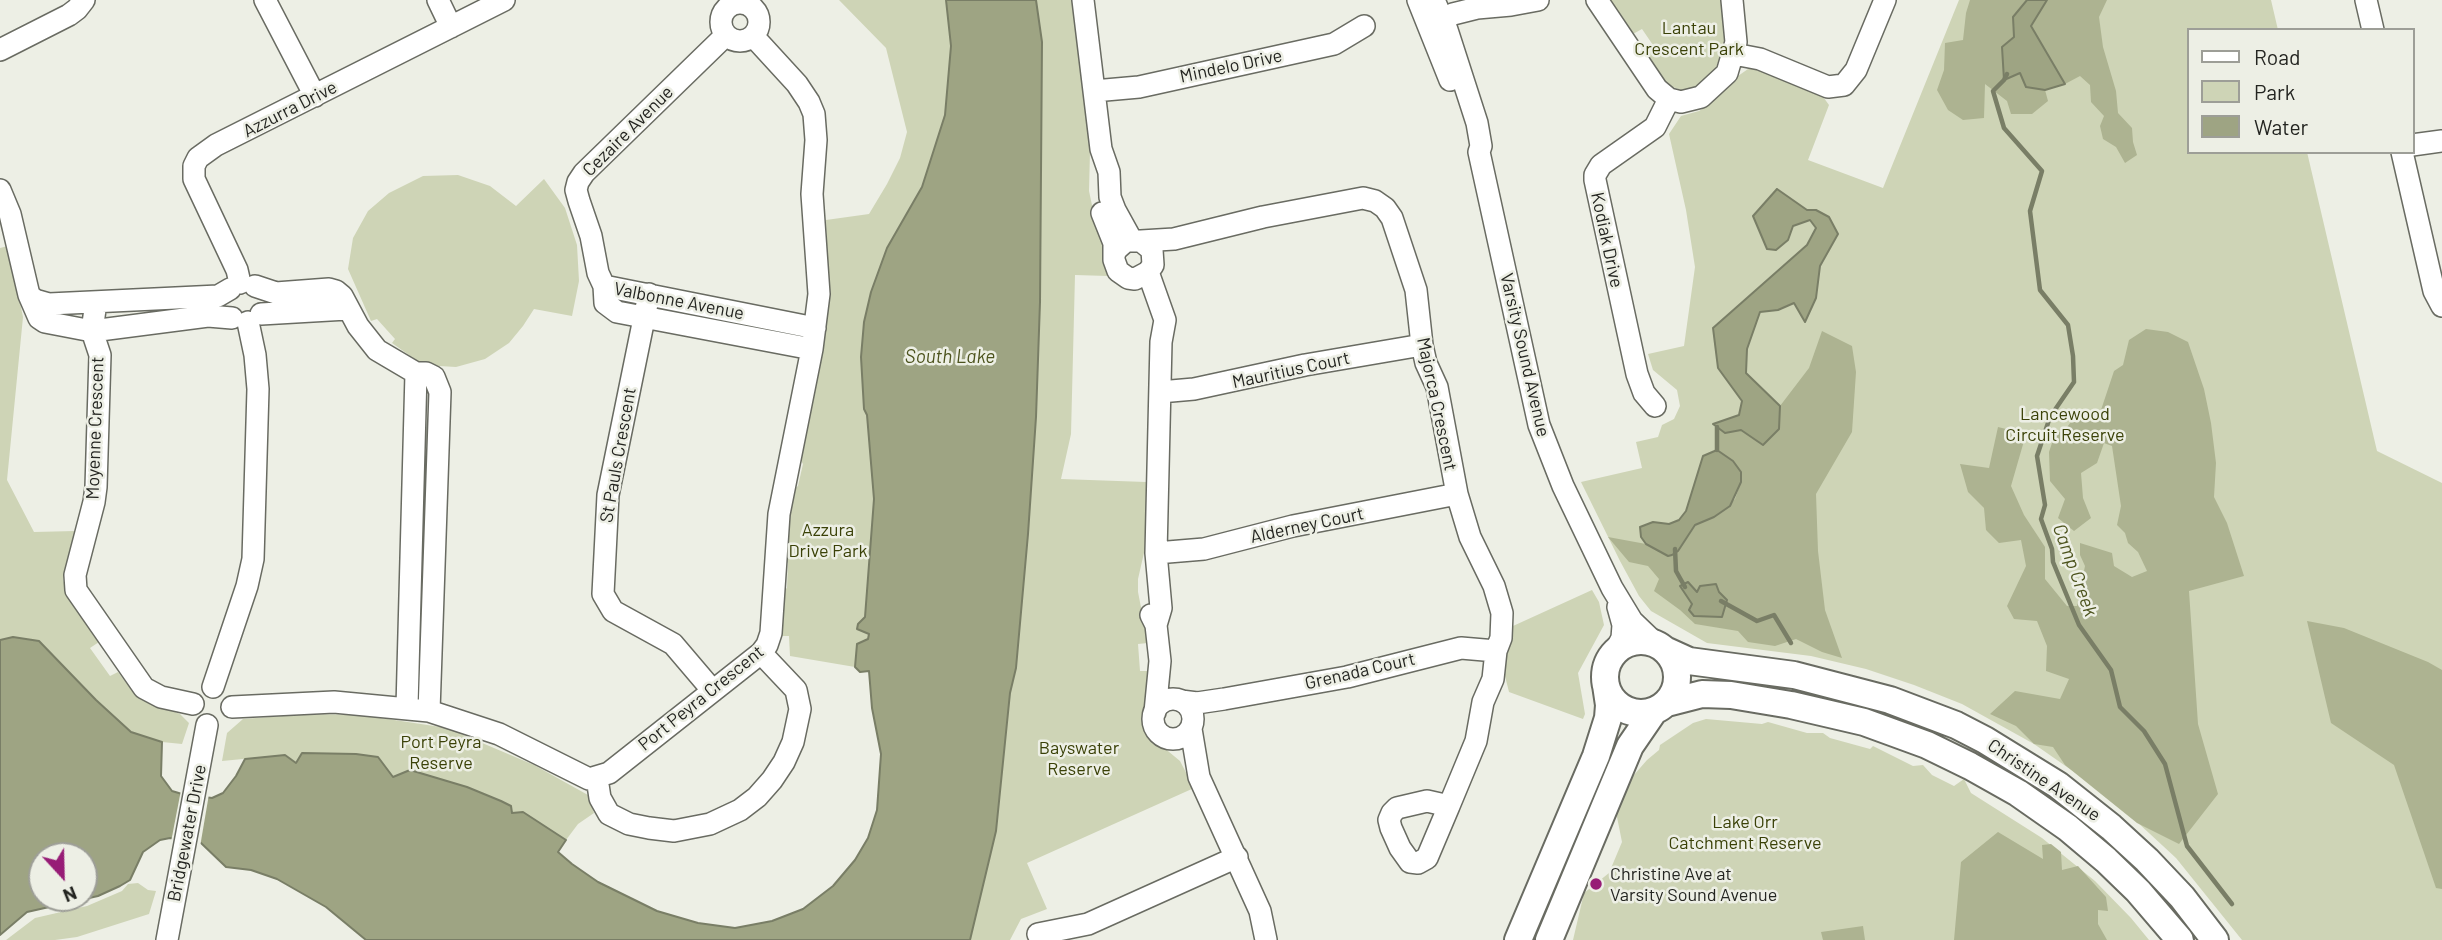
<!DOCTYPE html>
<html>
<head>
<meta charset="utf-8">
<style>
	body { margin:0 }
	#map { position:relative; width:2442px; height:940px; overflow:hidden; background:#edefe5; font-family:Barlow,sans-serif }
	canvas { display:block }
	.legend { position:absolute; left:2187px; top:28px; width:228px; height:126px; box-sizing:border-box; background:#edefe5; border:2px solid #9d9e97; margin:0; padding:9px 12px; list-style:none; font-size:21px; color:#242521 }
	.legend li { display:flex; align-items:center; gap:14px; height:35px }
	.legend b { width:35px; border:2px solid #9d9e97 }
	.north { position:absolute; left:28px; top:842px; width:70px; height:70px; box-sizing:border-box; background:#edefe5; border:2px solid #9d9e97; border-radius:50%; rotate:158deg; font-size:19px; font-weight:700; line-height:28px; text-align:center; color:#242521 }
	.north::after { content:''; display:block; margin:auto; width:24px; height:32px; background:#971c76; clip-path:polygon(50% 0,100% 100%,50% 72%,0 100%) }
</style>
</head>
<body>
<div id="map">
<canvas width="2442" height="940"></canvas>
<ul class="legend">
<li><b style="height:9px;background:#fff"></b>Road</li>
<li><b style="height:19px;background:#ced4b6"></b>Park</li>
<li><b style="height:19px;background:#9ea483"></b>Water</li>
</ul>
<div class="north">N</div>
</div>
<script>
const context = document.querySelector('canvas').getContext('2d');
context.lineJoin = 'round';
function paint(path, color) { context.fillStyle = color; context.fill(path, 'evenodd'); }
const poly = rows => new Path2D(rows.map(r => 'M' + r).join(''));
function strokePath(path, color, width, dash) { context.strokeStyle = color; context.lineWidth = width; context.lineCap = dash ? 'butt' : 'round'; context.setLineDash(dash || []); context.stroke(path); }
function drawText(font, color, halo, rows, align = 'center') {
  context.font = font + ' Barlow,sans-serif'; context.lineWidth = 5; context.setLineDash([]); context.textBaseline = 'middle'; context.strokeStyle = halo; context.fillStyle = color; for (const [text, x, y, turn = 0] of rows) {
    context.save(); context.translate(x, y); context.rotate((+turn || 0) * Math.PI / 180); context.textAlign = isNaN(turn) ? turn : align; if (halo) context.strokeText(text, 0, 0); context.fillText(text, 0, 0); context.restore();
  }
}
paint(poly([
	[839,0,946,0,951,46,945,115,939,139,922,187,871,292,864,322,861,357,873,475,874,499,865,617,862,631,869,634,869,639,857,644,855,667,790,656,789,636,780,636,782,591,787,588,788,563,784,559,786,532,793,490,798,486,803,464,799,457,828,301,826,220,869,214,887,184,900,158,907,132,886,48],
	[1036,0,1072,0,1090,152,1089,191,1093,210,1107,239,1105,261,1108,276,1075,275,1071,434,1061,479,1146,482,1146,544,1138,579,1138,592,1148,643,1138,644,1140,671,1150,671,1145,718,1151,737,1180,761,1194,788,1027,863,1047,909,1021,919,1010,940,970,940,996,831,1010,693,1016,668,1036,417,1042,42],
	[1610,0,1721,0,1725,45,1713,75,1698,87,1684,91,1667,85,1647,54,1655,48,1642,29,1633,34],
	[1959,0,2271,0,2278,30,2188,30,2188,152,2307,152,2377,451,2442,483,2442,940,2242,940,2176,858,2110,797,2034,744,1962,704,1914,685,1866,669,1811,656,1707,643,1651,611,1639,596,1620,561,1581,482,1642,468,1636,442,1658,437,1662,425,1674,419,1680,406,1677,390,1653,370,1648,354,1684,346,1695,267,1686,210,1669,134,1681,116,1699,111,1707,106,1722,86,1727,89,1738,76,1748,69,1757,69,1821,94,1829,105,1808,160,1883,188],
	[458,175,490,186,516,206,544,179,565,208,577,245,579,281,572,316,534,309,523,326,509,343,485,359,456,367,423,365,392,343,395,339,377,319,371,321,348,269,353,238,368,211,389,193,423,176],
	[8,246,23,317,7,480,34,532,75,531,63,579,67,594,99,642,90,648,110,676,118,672,136,696,180,714,189,723,182,744,162,742,131,732,96,700,77,680,13,637,0,640,0,248],
	[1592,590,1599,602,1604,625,1578,673,1585,714,1583,719,1509,692,1503,668,1513,626],
	[309,714,361,715,454,729,461,734,534,765,588,795,594,813,578,824,566,840,523,812,512,813,511,806,467,787,410,770,393,778,378,757,356,754,303,753,297,763,285,755,222,761,227,733,243,719],
	[1706,719,1762,724,1768,722,1807,733,1823,733,1830,738,1870,749,1873,746,1913,766,1923,765,1932,775,1954,786,1964,779,1971,793,2042,838,2095,881,2131,918,2149,940,1573,940,1584,893,1609,873,1622,842,1616,812,1627,783,1647,760,1659,750,1660,745,1693,723],
	[138,883,148,890,156,891,149,914,77,937,55,940,6,940,35,918,87,906,122,891,128,884]
]), '#ced4b6');
paint(poly([
	[1970,0,2027,0,2013,17,2014,37,2005,79,2021,72,2026,87,2045,90,2048,101,2032,114,2011,114,2007,101,1985,84,1984,118,1963,120,1948,110,1937,90,1944,70,1945,43,1963,40,1966,13],
	[2047,0,2107,0,2099,17,2103,47,2116,91,2118,113,2132,128,2133,142,2137,155,2125,163,2116,147,2103,139,2100,126,2104,116,2091,102,2090,85,2080,76,2065,84,2031,26],
	[2146,329,2168,332,2188,342,2204,389,2211,423,2216,463,2214,497,2227,523,2244,576,2189,591,2198,724,2218,794,2179,844,2137,823,2065,765,2053,747,2034,744,2016,726,1990,714,2015,691,2060,699,2069,679,2046,671,2047,646,2037,621,2014,619,2007,606,2026,566,2021,540,1999,543,1986,530,1984,508,1968,492,1960,464,1989,468,1998,427,2026,434,2011,486,2024,515,2045,547,2045,579,2067,606,2077,606,2085,566,2080,555,2080,543,2112,553,2114,566,2132,577,2147,571,2138,552,2128,543,2125,533,2117,525,2121,506,2112,446,2104,443,2097,463,2081,473,2083,498,2091,518,2074,531,2058,518,2065,499,2050,481,2049,452,2055,434,2065,430,2073,419,2097,422,2114,371,2123,365,2129,340],
	[1822,331,1852,346,1856,372,1852,432,1816,494,1818,551,1825,610,1842,658,1822,652,1796,639,1775,646,1748,642,1738,631,1695,624,1680,610,1654,591,1659,579,1648,566,1629,562,1608,537,1646,544,1668,555,1678,551,1696,525,1714,517,1735,499,1741,482,1740,471,1732,461,1717,450,1717,427,1725,433,1741,430,1779,429,1780,406,1809,368],
	[2307,621,2344,628,2428,662,2442,670,2442,889,2436,888,2394,765,2331,723],
	[1998,832,2043,859,2042,845,2051,844,2061,852,2062,870,2078,866,2106,897,2108,911,2098,910,2098,924,2107,940,1954,940,1961,862],
	[1863,926,1865,940,1823,940,1821,932]
]), '#adb391');
const water = poly([
	[946,0,1036,0,1042,42,1040,302,1036,417,1028,534,1016,668,1010,693,996,831,970,940,366,940,326,907,277,879,251,870,226,867,201,843,170,838,160,840,143,852,130,880,120,886,98,896,27,912,0,935,0,640,13,637,39,641,96,700,131,732,162,742,161,776,172,791,182,794,212,798,223,793,236,776,245,759,285,755,296,763,302,753,356,754,378,757,393,777,410,770,467,787,501,801,511,806,512,813,523,812,566,840,558,852,572,864,598,882,657,911,698,923,735,928,772,921,803,909,833,886,855,860,868,838,877,810,881,754,872,708,869,671,860,672,855,667,857,644,868,639,869,634,857,629,858,624,865,617,874,499,867,415,864,409,861,357,864,322,871,292,887,248,922,187,945,115,951,46,946,0],
	[42,856,84,856,84,898,42,898,42,856],
	[2027,0,2047,0,2031,26,2065,84,2045,90,2026,87,2020,73,2004,80,2002,47,2014,37,2013,17,2027,0],
	[1777,189,1807,210,1816,210,1829,217,1838,234,1820,266,1816,298,1805,322,1794,303,1778,310,1760,312,1747,349,1746,373,1780,406,1779,429,1763,445,1741,430,1725,433,1713,424,1739,415,1742,401,1718,368,1713,328,1807,245,1816,228,1810,220,1793,226,1788,240,1776,250,1767,249,1753,216,1777,189],
	[1717,450,1733,461,1741,472,1741,482,1730,506,1714,517,1695,525,1678,551,1672,555,1668,556,1646,544,1641,537,1640,527,1653,522,1669,524,1679,520,1686,511,1703,456,1717,450],
	[1688,582,1697,592,1700,586,1716,584,1719,592,1727,600,1722,617,1694,616,1689,610,1692,604,1680,586,1688,582]
]);
paint(water, '#9ea483');
strokePath(water, '#797e66', 2);
paint(poly([
	[181,790,209,794,200,847,171,842]
]), '#edefe5');
strokePath(poly([
	[2007,74,2004,80,1993,91,2004,128,2042,171,2030,211,2040,290,2068,325,2073,356,2074,382,2050,417,2037,456,2045,505,2041,519,2052,549,2053,562,2079,625,2111,670,2120,707,2144,731,2165,764,2187,846,2232,904],
	[1717,450,1717,427],
	[1675,549,1676,571,1685,587],
	[1721,601,1757,621,1774,615,1791,643]
]), '#797e66', 4.5);
const minor = poly([
	[265,0,315,96],
	[438,0,451,27],
	[1083,0,1101,149,1109,172,1110,197,1115,210,1131,239],
	[1418,0,1450,80],
	[1434,0,1447,30,1477,123,1481,146,1479,152,1539,425,1563,486,1612,588,1632,621,1656,644],
	[1597,0,1657,89,1669,99,1681,102,1701,97,1727,73,1736,42,1732,0],
	[2366,0,2373,30],
	'721 22a19 19 0 1 1 38 0a19 19 0 1 1-38 0Z',
	[1433,27,1453,14,1477,8,1511,5,1538,0],
	[0,50,69,15,77,9,84,0],
	[1734,54,1760,59,1828,87,1844,85,1856,70,1885,0],
	[1094,91,1139,87,1334,44,1364,26],
	[2412,145,2442,141],
	[2402,152,2434,291,2442,306],
	[0,190,10,214,29,295],
	[1102,213,1114,243,1114,260,1118,271,1128,278,1135,279,1148,272,1153,265,1152,250,1141,241,1126,241,1117,249,1114,254],
	[1141,241,1174,239,1263,217,1363,198,1375,201,1385,208,1392,218,1416,290,1422,345,1426,363,1437,387,1457,494,1470,537,1494,586,1502,613,1501,638,1496,651,1493,679,1483,702,1476,741,1449,806,1427,801,1397,808,1392,813,1389,820,1391,828,1400,848,1410,862,1418,863,1427,858,1449,806],
	[1148,272,1165,320,1161,342,1156,553,1161,608,1156,625],
	[240,283,237,270,194,179,194,166,198,158,216,145,504,0],
	[255,286,276,293,329,289,336,291,342,296,358,326,377,350,416,373],
	[604,286,598,273,591,236,579,201,576,190,578,182,584,173,726,35],
	[230,289,218,296,49,304,35,300,29,295,39,318,45,322,92,331,208,316,232,318],
	[649,294,608,495,603,594,613,611,673,644,713,691],
	[96,302,92,331,100,355,96,487,94,502,75,575,76,590,144,688,161,697,193,704],
	[261,314,347,309],
	[812,349,617,312,605,303,604,286,815,328],
	[1160,392,1194,389,1305,365,1422,345],
	[1655,406,1644,393,1637,374,1595,180,1595,175,1601,165,1655,127,1669,99],
	[1156,553,1204,549,1293,526,1457,494],
	[1151,615,1156,625,1160,661,1155,712],
	[1615,652,1622,638,1623,625,1618,607],
	[213,687,247,586,253,559,258,389,255,355,248,322],
	'1153 719a20 20 0 1 1 40 0a20 20 0 1 1-40 0Z',
	[1181,701,1197,703,1224,699,1347,677,1461,648,1496,651],
	[232,707,334,702,429,711,499,734,589,779,609,773,761,653,767,645,771,633,779,514,812,349,819,294,812,194,816,140,814,114,809,102,797,84,753,36],
	[407,707,416,373,426,373,434,377,440,392,429,711],
	[1191,729,1199,777,1260,911,1266,940],
	[597,778,600,798,609,814,629,824,649,828,674,831,710,824,740,810,757,797,772,780,784,762,793,742,800,709,796,690,761,653],
	[1038,934,1088,924,1237,857],
	[167,940,207,725]
]);
const major = poly([
	'1605 677a36 36 0 1 1 72 0a36 36 0 1 1-72 0Z',
	[1667,651,1689,661,1794,675,1890,700,1956,725,1985,740,2058,785,2111,827,2147,860,2182,897,2215,940],
	[1667,703,1702,694,1731,695,1791,705,1864,722,1927,745,1970,766,2018,793,2068,828,2106,860,2138,891,2180,940],
	[1518,940,1596,756,1608,718,1609,705,1606,685],
	[1549,940,1630,746,1654,711]
]);
strokePath(minor, '#696b62', 24);
strokePath(major, '#696b62', 30);
strokePath(minor, '#fff', 21);
strokePath(major, '#fff', 26);
for (const [x, y, r, color] of [
	[1596,884,7,"#971c76"]
]) { const dot = new Path2D(); dot.arc(x, y, r, 0, 2 * Math.PI); context.fillStyle = color; context.fill(dot); strokePath(dot, '#edefe5', 2.5); }
drawText('18px', '#3a4107', '#edefe5', [
	["Lantau",1689,28],
	["Crescent Park",1689,49],
	["Lancewood",2065,414],
	["Circuit Reserve",2065,435],
	["Azzura",828,530],
	["Drive Park",828,551],
	["Port Peyra",441,742],
	["Reserve",441,763],
	["Bayswater",1079,748],
	["Reserve",1079,769],
	["Lake Orr",1745,822],
	["Catchment Reserve",1745,843]
]);
drawText('18px', '#242521', '#edefe5', [
	["Mindelo Drive",1231,66,-12],
	["Azzurra Drive",290,109,-27],
	["Cezaire Avenue",628,131,-45],
	["Kodiak Drive",1607,240,78],
	["Valbonne Avenue",679,301,11],
	["Varsity Sound Avenue",1525,355,77],
	["Mauritius Court",1291,370,-12],
	["Majorca Crescent",1437,404,78],
	["Moyenne Crescent",95,428,-88],
	["St Pauls Crescent",618,455,-80],
	["Alderney Court",1307,525,-12],
	["Grenada Court",1360,671,-13],
	["Port Peyra Crescent",701,698,-39],
	["Christine Avenue",2044,780,34],
	["Bridgewater Drive",187,833,-79]
]);
drawText('18px', '#242521', '#edefe5', [
	["Christine Ave at",1610,874],
	["Varsity Sound Avenue",1610,895]
], 'left');
drawText('italic 19px', '#4c531d', '#edefe5', [
	["South Lake",950,357],
	["Camp Creek",2075,570,70]
]);
</script>
</body>
</html>
